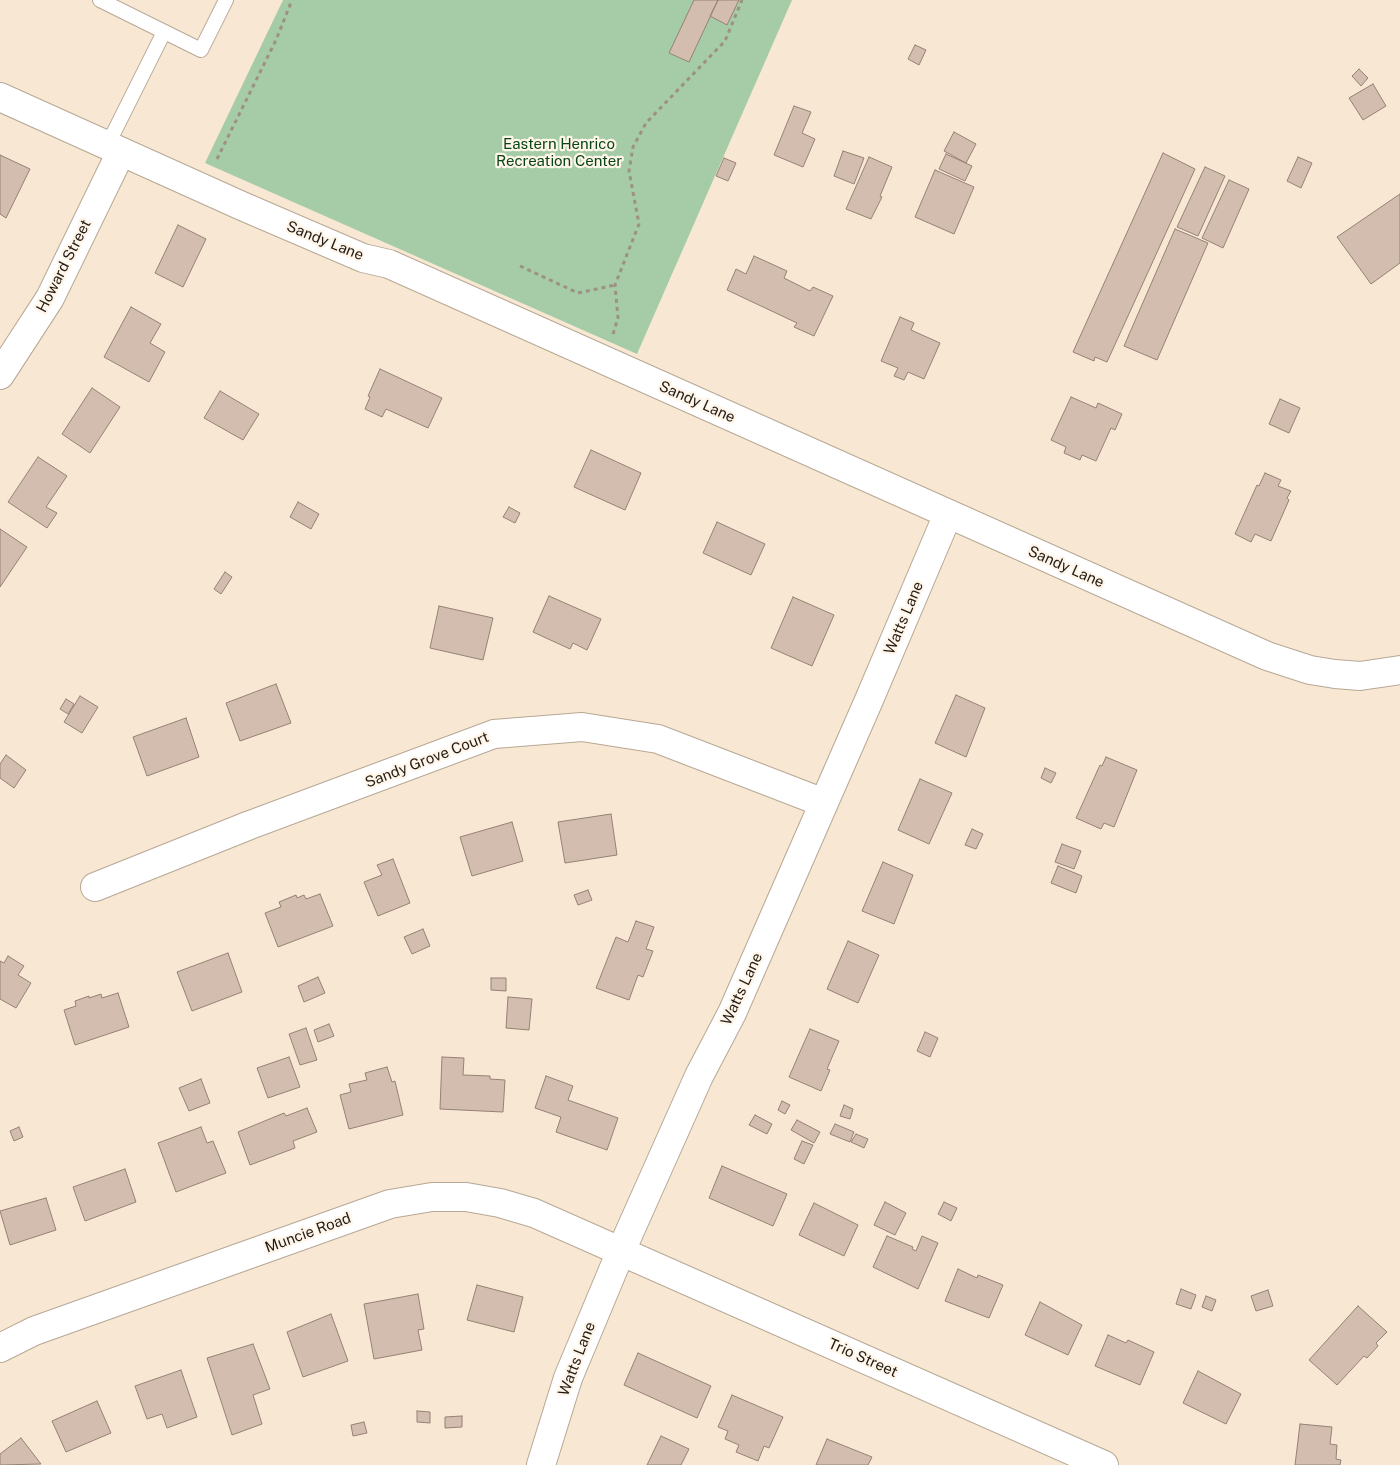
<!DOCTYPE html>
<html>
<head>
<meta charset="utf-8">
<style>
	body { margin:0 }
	canvas { display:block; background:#f7e7d3 }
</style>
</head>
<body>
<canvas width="1400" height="1465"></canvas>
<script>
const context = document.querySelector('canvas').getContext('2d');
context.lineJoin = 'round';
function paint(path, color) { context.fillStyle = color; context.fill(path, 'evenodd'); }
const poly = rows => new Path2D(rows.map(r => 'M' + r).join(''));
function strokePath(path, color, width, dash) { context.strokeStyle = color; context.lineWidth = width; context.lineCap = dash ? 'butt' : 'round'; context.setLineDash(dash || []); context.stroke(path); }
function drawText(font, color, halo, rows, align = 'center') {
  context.font = font + ' "Public Sans",sans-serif'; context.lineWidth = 4.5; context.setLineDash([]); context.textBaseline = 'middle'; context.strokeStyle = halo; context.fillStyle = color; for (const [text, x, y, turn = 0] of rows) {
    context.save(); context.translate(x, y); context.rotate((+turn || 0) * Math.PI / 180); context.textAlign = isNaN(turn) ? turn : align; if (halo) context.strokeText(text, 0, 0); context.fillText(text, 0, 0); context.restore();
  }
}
paint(poly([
	[283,0,792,0,637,354,205,163]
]), '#a5cca7');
const building = poly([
	[694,0,718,0,689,62,669,53,694,0],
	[718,0,739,0,727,25,710,16,718,0],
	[915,45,926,50,919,65,908,59,915,45],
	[1359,69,1368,78,1361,86,1352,76,1359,69],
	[1373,84,1386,106,1363,120,1349,98,1373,84],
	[794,106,811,112,802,133,815,139,803,167,774,155,794,106],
	[954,132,976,144,966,163,944,151,954,132],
	[843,151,864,158,854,184,834,176,843,151],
	[1163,153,1195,169,1107,362,1095,357,1094,361,1073,352,1163,153],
	[946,154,972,166,965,181,939,169,946,154],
	[0,155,30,169,6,218,0,214,0,155],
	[869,157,892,167,880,196,882,197,871,219,846,209,869,157],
	[1298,157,1312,163,1301,188,1287,181,1298,157],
	[724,158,736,163,728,181,716,176,724,158],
	[1205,167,1225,176,1198,236,1177,227,1205,167],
	[935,170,974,187,954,234,915,217,935,170],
	[1229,180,1249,189,1223,248,1202,238,1229,180],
	[1400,194,1400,263,1371,284,1337,237,1400,194],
	[178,225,206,239,183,287,155,273,178,225],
	[1175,229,1208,243,1157,360,1124,346,1175,229],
	[754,256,787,271,784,278,810,291,813,287,833,296,814,336,794,327,797,323,727,290,736,269,746,274,754,256],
	[131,307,161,324,150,343,165,352,149,382,104,357,131,307],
	[900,317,914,323,911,330,940,343,924,379,908,372,904,380,894,376,898,368,881,361,900,317],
	[380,369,442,398,428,428,386,409,382,417,365,409,370,397,368,396,380,369],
	[92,388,120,407,90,453,62,434,92,388],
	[220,391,259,414,243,440,204,418,220,391],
	[1071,397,1096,408,1098,403,1122,414,1115,430,1111,428,1096,461,1082,455,1080,460,1064,453,1066,447,1051,440,1071,397],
	[1280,399,1300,408,1289,433,1269,424,1280,399],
	[591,450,641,473,625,510,574,487,591,450],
	[38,457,67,476,46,507,57,513,47,528,8,502,38,457],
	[1265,473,1281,480,1278,486,1291,491,1287,498,1289,500,1271,541,1255,534,1251,542,1235,534,1257,485,1259,486,1265,473],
	[298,502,319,514,311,529,290,517,298,502],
	[509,507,520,513,515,523,503,517,509,507],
	[717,522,765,544,751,575,703,553,717,522],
	[0,529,27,547,0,587,0,529],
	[225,572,232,577,221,594,214,589,225,572],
	[549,596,601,619,587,650,573,643,570,649,533,632,549,596],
	[793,597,834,615,812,666,771,648,793,597],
	[439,606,493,618,483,660,430,648,439,606],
	[276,684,291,723,240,741,226,703,276,684],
	[956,695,985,708,966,757,935,743,956,695],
	[80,696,98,707,82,733,64,722,80,696],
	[66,699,74,704,68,714,60,709,66,699],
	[186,718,199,757,147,776,133,737,186,718],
	[6,755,26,770,14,788,0,778,0,764,6,755],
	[1106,757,1137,770,1114,827,1104,823,1101,829,1076,818,1100,765,1102,766,1106,757],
	[1045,768,1056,773,1051,783,1041,778,1045,768],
	[920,779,952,793,929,844,898,830,920,779],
	[611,814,617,855,565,863,558,822,611,814],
	[512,822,523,861,472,876,460,837,512,822],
	[972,829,983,834,976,849,965,845,972,829],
	[1062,844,1081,851,1074,869,1055,862,1062,844],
	[393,859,410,903,378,916,364,882,382,875,377,865,393,859],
	[883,862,913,875,894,924,862,911,883,862],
	[1058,866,1082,876,1076,893,1051,883,1058,866],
	[588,890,592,900,578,905,574,895,588,890],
	[320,894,333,926,278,947,265,913,281,907,279,902,296,895,297,898,304,895,306,899,320,894],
	[636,921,654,927,646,949,653,951,643,977,638,975,629,1000,596,988,616,937,628,942,636,921],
	[423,929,430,946,412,954,404,937,423,929],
	[848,941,879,955,858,1003,827,989,848,941],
	[228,953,242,992,192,1011,177,972,228,953],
	[8,956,24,966,18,975,31,983,16,1008,0,999,0,961,4,963,8,956],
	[318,977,325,993,304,1002,298,986,318,977],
	[491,978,506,978,506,991,491,990,491,978],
	[118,993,129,1027,75,1045,64,1010,76,1006,75,1001,89,996,89,998,101,994,102,998,118,993],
	[508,997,532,999,529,1030,506,1028,508,997],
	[329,1024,334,1036,318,1042,314,1030,329,1024],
	[306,1028,317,1060,300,1065,289,1034,306,1028],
	[810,1029,839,1041,827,1069,830,1070,821,1091,789,1077,810,1029],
	[925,1032,938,1038,930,1057,917,1051,925,1032],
	[289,1057,300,1087,268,1098,257,1068,289,1057],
	[442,1057,464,1058,463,1075,490,1076,490,1079,505,1080,503,1112,440,1109,442,1057],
	[387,1067,392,1082,395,1081,403,1115,349,1129,340,1095,351,1092,349,1084,367,1080,365,1073,387,1067],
	[546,1076,573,1086,568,1100,618,1118,607,1150,556,1132,561,1117,535,1108,546,1076],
	[201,1079,210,1103,189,1111,179,1088,201,1079],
	[782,1101,790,1105,785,1114,778,1110,782,1101],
	[844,1105,853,1109,850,1119,840,1116,844,1105],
	[307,1108,317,1132,293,1141,295,1148,250,1165,238,1132,284,1113,286,1116,307,1108],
	[755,1115,772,1124,767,1134,749,1125,755,1115],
	[797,1120,820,1132,814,1143,791,1130,797,1120],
	[835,1124,854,1132,850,1142,830,1134,835,1124],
	[19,1127,23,1137,14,1141,10,1131,19,1127],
	[201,1127,207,1143,213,1141,226,1173,176,1192,158,1143,201,1127],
	[856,1134,868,1139,864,1148,851,1142,856,1134],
	[802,1141,813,1145,804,1164,794,1159,802,1141],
	[722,1166,787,1194,773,1226,709,1198,722,1166],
	[125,1169,136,1202,85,1221,73,1187,125,1169],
	[46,1198,56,1230,10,1245,0,1211,46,1198],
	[885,1202,906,1213,895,1235,874,1225,885,1202],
	[944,1202,957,1208,951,1221,938,1214,944,1202],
	[814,1203,858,1225,844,1256,799,1235,814,1203],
	[887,1236,913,1247,912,1249,916,1251,922,1236,938,1243,918,1289,873,1267,887,1236],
	[958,1269,977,1278,978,1275,1003,1285,989,1318,945,1301,958,1269],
	[477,1285,523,1297,514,1332,467,1320,477,1285],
	[1181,1289,1196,1295,1191,1309,1176,1304,1181,1289],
	[1268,1290,1273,1306,1256,1311,1251,1296,1268,1290],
	[418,1294,424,1329,418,1330,422,1350,374,1359,364,1304,418,1294],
	[1206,1296,1216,1300,1212,1311,1202,1307,1206,1296],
	[1040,1302,1082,1325,1068,1355,1025,1335,1040,1302],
	[1358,1306,1387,1332,1376,1343,1378,1346,1367,1358,1364,1356,1337,1385,1309,1360,1358,1306],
	[331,1314,348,1361,303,1377,287,1332,331,1314],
	[1108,1335,1126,1343,1128,1340,1154,1352,1140,1385,1095,1366,1108,1335],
	[253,1344,270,1389,253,1395,262,1424,232,1435,207,1358,253,1344],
	[638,1353,711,1386,697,1418,624,1385,638,1353],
	[181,1370,197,1417,167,1428,162,1414,147,1419,135,1386,181,1370],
	[1198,1371,1241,1394,1226,1424,1183,1403,1198,1371],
	[732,1395,783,1417,769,1448,764,1446,758,1461,736,1452,739,1445,725,1439,728,1431,718,1427,732,1395],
	[97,1401,111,1433,66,1452,52,1421,97,1401],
	[417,1411,430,1412,430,1423,417,1422,417,1411],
	[462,1416,462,1427,445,1428,445,1417,462,1416],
	[364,1422,367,1433,353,1436,351,1425,364,1422],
	[1300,1424,1332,1427,1330,1444,1337,1445,1336,1459,1341,1460,1340,1465,1295,1465,1300,1424],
	[661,1436,689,1449,681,1465,647,1465,661,1436],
	[21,1438,41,1464,0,1465,0,1454,21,1438],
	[827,1439,872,1457,868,1465,816,1465,827,1439]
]);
paint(building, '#d3bdae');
strokePath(building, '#958274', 1);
const lane = poly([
	[100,0,201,50,226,0],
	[107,146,164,32]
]);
const street = poly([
	[0,97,242,206,363,258,389,264,1267,656,1310,670,1335,674,1360,676,1400,670],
	[0,375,50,298,121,152],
	[95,887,250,825,494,734,582,727,658,739,824,803],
	[0,1348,34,1331,390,1204,432,1197,466,1197,500,1203,534,1213,1104,1465],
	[541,1465,568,1378,621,1251,699,1076,732,1013,869,700,948,514]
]);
strokePath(lane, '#b7a895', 16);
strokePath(street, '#b7a895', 30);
strokePath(poly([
	[217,159,276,40,292,0],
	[520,266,578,293,615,285],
	[613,334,618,318,615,285,639,224,629,171,633,147,646,123,725,41,742,0]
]), '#9d9183', 3, [4, 4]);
strokePath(lane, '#fff', 14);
strokePath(street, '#fff', 28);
drawText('15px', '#064515', '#fff5e9', [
	["Eastern Henrico",559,144],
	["Recreation Center",559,161]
]);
drawText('15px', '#221c15', '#fff5e9', [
	["Sandy Lane",325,241,22],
	["Howard Street",64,266,-63],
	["Sandy Lane",697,402,24],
	["Sandy Lane",1066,567,24],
	["Watts Lane",904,618,-67],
	["Sandy Grove Court",427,760,-21],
	["Watts Lane",742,989,-65],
	["Muncie Road",308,1233,-20],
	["Trio Street",863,1358,24],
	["Watts Lane",577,1359,-69]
]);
</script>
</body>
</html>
